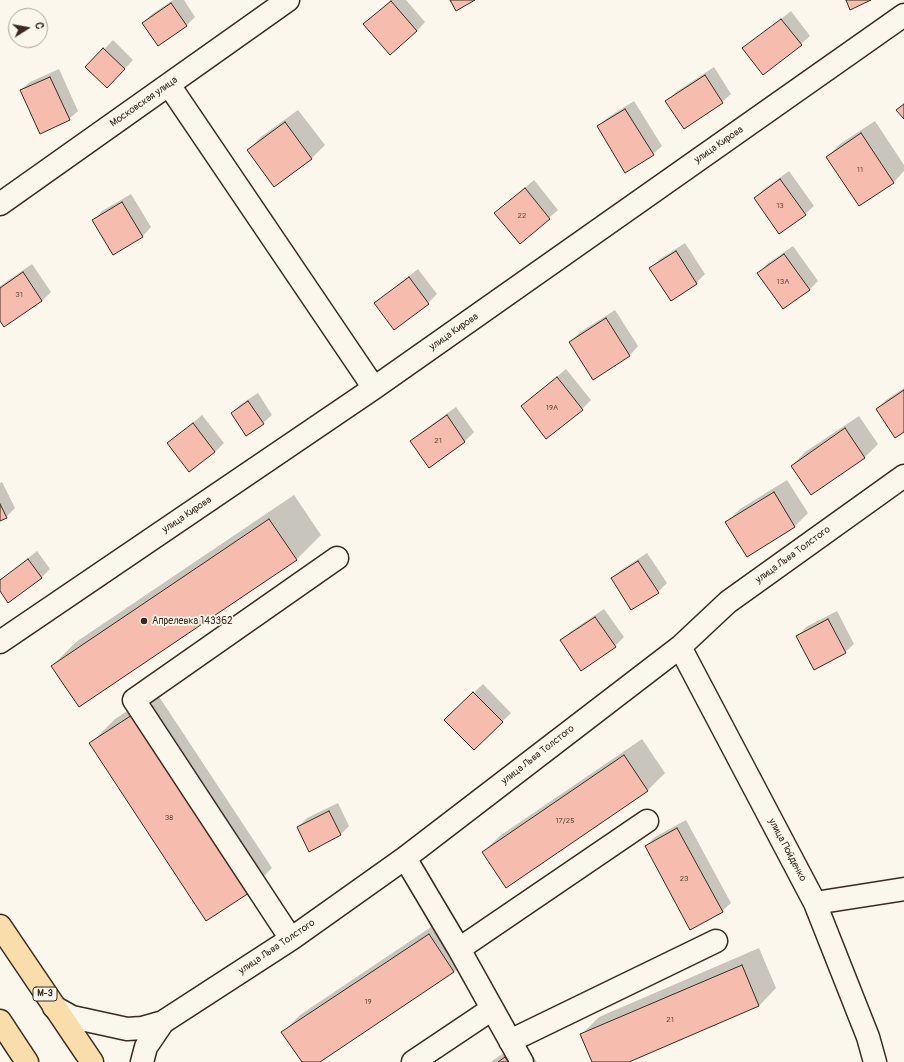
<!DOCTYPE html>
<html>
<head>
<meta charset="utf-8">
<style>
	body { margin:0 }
	#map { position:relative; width:904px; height:1062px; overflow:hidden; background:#fbf7ec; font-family:Pangolin,sans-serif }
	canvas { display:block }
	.north { position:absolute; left:8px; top:8px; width:40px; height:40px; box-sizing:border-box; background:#fbf7ec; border:1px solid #aea59a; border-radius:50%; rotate:79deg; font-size:11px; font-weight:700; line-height:16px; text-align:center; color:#3b2a1e }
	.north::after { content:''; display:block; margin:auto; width:14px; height:18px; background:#3b2a1e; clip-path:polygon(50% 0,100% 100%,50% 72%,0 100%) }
</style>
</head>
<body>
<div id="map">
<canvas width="904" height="1062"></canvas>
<div class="north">С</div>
</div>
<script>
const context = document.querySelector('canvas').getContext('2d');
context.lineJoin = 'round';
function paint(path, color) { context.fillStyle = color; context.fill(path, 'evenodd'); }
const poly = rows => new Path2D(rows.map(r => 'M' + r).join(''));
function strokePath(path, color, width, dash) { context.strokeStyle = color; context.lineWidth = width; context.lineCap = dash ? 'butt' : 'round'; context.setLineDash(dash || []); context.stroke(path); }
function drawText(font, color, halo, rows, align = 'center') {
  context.font = font + ' Pangolin,sans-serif'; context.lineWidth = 3.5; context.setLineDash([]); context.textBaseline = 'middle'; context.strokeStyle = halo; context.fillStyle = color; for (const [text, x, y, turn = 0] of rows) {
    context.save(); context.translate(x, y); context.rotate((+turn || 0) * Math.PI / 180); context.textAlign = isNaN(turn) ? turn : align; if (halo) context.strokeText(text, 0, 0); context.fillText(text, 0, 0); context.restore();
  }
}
paint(poly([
	[173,0,184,0,195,17,187,25,158,45,143,23,152,14],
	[391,0,406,0,425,22,417,31,365,24],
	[791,11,810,36,801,44,744,49],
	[113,40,133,60,116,78,87,67],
	[714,67,731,94,722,102,667,101,676,92],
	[59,69,78,111,69,119,21,90,30,82],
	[634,101,662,146,653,154,598,127,607,118],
	[298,110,325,145,312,158,274,186,248,150,261,137],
	[875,121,904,165,904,171,894,182,859,205,827,157,840,144],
	[789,171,814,206,805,214,755,198,764,189],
	[534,180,558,210,520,243,495,213],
	[131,194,151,227,143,236,114,253,94,220,102,211],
	[685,243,705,274,696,283,671,299,651,268,660,259],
	[793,246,818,281,809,290,759,273,767,264],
	[32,264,51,292,42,301,0,320,0,286],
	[418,269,437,294,428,303,375,303],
	[615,310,638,346,630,355,594,378,570,342,579,333],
	[566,369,591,400,582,409,522,406],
	[904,388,904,431,877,409,886,400],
	[258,393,272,415,263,423,232,413,241,404],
	[456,407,474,432,465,441,429,466,411,441,420,433],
	[202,415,224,443,215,452,169,443],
	[859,416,878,444,865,457,811,494,792,466,805,452],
	[787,480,808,513,795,526,747,555,727,522,740,509],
	[2,482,15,508,6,517,0,520,0,483],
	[294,495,321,535,297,559,79,706,52,666,76,642],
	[37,551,50,569,42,577,0,590,0,581],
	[647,553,667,583,658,592,613,578,621,570],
	[604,609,624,637,615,646,562,641,570,632],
	[837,611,854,644,845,652,798,636,806,627],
	[483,684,511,713,474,749,446,720],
	[156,692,272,868,248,892,91,743,115,719],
	[642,739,665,773,648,790,506,886,483,852,501,835],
	[338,803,349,826,340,835,298,827,307,818],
	[686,820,731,903,722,911,646,846,655,837],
	[446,917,471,954,454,972,318,1062,303,1062,283,1032,300,1015],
	[759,948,776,988,759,1006,626,1062,594,1062,582,1034,599,1017],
	[523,1041,537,1062,490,1062]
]), '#0003');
const building = poly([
	[450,0,475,0,456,11,450,0],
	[846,0,871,0,850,10,846,0],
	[391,1,417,31,390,55,363,24,391,1],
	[171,3,187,26,158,46,142,23,171,3],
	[781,19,802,45,763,75,742,48,781,19],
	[103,48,125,69,107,88,85,67,103,48],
	[705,75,723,103,684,129,665,101,705,75],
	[50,77,70,120,40,134,20,90,50,77],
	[904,104,904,119,896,110,904,104],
	[625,109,654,155,625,173,597,126,625,109],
	[285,122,312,159,274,187,247,150,285,122],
	[861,133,894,183,859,206,826,157,861,133],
	[780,179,806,215,779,234,754,198,780,179],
	[525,188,550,219,520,244,494,213,525,188],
	[122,202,143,237,113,255,92,220,122,202],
	[676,251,697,284,671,301,649,268,676,251],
	[784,254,810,290,783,309,757,273,784,254],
	[23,272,42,301,4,327,0,321,0,288,23,272],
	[409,277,429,304,394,330,374,303,409,277],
	[606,318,630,356,593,380,569,342,606,318],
	[557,377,583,410,546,439,521,406,557,377],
	[904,390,904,432,895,438,876,409,904,390],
	[248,401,264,424,246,436,231,413,248,401],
	[447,415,465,442,429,468,410,441,447,415],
	[193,423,215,452,189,472,167,443,193,423],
	[845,428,865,458,811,495,791,466,845,428],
	[774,492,795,527,747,557,725,522,774,492],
	[0,504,7,518,0,521,0,504],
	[269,519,297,560,79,707,51,666,269,519],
	[28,559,42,578,8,603,0,591,0,580,28,559],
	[638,561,659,593,631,610,611,578,638,561],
	[595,617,616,647,581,671,560,640,595,617],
	[828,619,846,653,814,670,796,636,828,619],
	[473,692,503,722,474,750,444,720,473,692],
	[132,715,249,893,206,921,89,743,132,715],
	[624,755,648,791,506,888,482,852,624,755],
	[329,811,341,835,309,852,297,827,329,811],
	[677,828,723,912,690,930,645,846,677,828],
	[429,934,454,972,320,1062,302,1062,281,1032,429,934],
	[742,965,759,1006,629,1062,592,1062,580,1034,742,965],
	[505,1057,508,1062,498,1062,505,1057]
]);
paint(building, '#f6bcae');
strokePath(building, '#3b2a1e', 1);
const minor = poly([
	[169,85,374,388],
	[0,204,288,0],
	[0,642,374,388,904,15],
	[680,647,815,903,868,1037,875,1062],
	[405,858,459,949,522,1062],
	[815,903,904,889],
	[291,939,134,700,337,558],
	[459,949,647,821],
	[54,1007,72,1017,127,1029,142,1028,163,1022,291,939,405,858,680,647,728,602,904,476],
	[510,1041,716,941],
	[142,1062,146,1047,163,1022],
	[413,1062,492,1009]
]);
const highway = poly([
	[0,926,92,1062],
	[0,1021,27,1062]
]);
strokePath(minor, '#3b2a1e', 25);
strokePath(highway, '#3b2a1e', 25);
strokePath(minor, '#fbf7ec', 22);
strokePath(highway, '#f9deab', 22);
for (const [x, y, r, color] of [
	[144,621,4,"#3b2a1e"]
]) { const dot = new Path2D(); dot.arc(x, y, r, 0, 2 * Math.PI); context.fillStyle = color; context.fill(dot); strokePath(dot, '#fbf7ec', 1.5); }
drawText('8px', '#6a4e42', null, [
	["11",860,170],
	["13",780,206],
	["22",522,216],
	["13А",783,282],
	["31",19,295],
	["19А",552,408],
	["21",438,441],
	["38",169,818],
	["17/25",565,821],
	["23",684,879],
	["19",368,1002],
	["21",670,1020]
]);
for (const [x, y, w] of [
	[45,994,24]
]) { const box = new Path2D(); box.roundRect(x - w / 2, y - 7, w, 14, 3); context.fillStyle = '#fbf7ec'; context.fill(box); strokePath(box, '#3b2a1e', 1); }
drawText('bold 9px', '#3b2a1e', null, [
	["М-3",45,994]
]);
drawText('10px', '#3b2a1e', '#fbf7ec', [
	["Московская улица",144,102,-35],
	["улица Кирова",719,145,-35],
	["улица Кирова",454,332,-35],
	["улица Кирова",187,515,-34],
	["улица Льва Толстого",793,555,-36],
	["улица Льва Толстого",538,755,-38],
	["улица Пойденко",787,850,62],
	["улица Льва Толстого",277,947,-34]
]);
drawText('10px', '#3b2a1e', '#fbf7ec', [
	["Апрелевка 143362",152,621]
], 'left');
</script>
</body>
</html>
